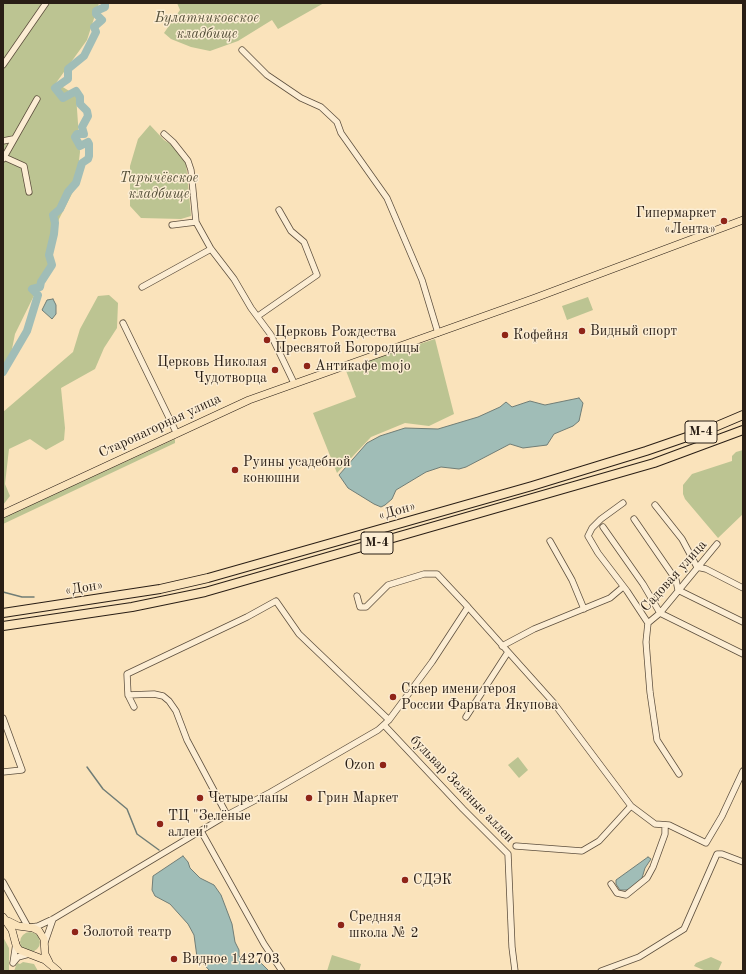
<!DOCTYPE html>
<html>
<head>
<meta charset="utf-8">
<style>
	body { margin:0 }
	#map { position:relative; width:746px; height:974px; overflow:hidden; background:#fae3bb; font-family:"Old Standard TT",serif }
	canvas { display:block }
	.frame { position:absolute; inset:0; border:4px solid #291e15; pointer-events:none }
</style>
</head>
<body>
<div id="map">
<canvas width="746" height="974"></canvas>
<div class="frame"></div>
</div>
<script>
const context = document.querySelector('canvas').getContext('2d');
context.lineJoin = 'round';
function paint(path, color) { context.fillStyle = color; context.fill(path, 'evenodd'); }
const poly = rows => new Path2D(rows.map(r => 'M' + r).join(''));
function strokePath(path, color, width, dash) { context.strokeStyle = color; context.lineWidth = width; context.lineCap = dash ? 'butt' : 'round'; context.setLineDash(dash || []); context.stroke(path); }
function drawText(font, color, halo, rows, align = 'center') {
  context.font = font + ' "Old Standard TT",serif'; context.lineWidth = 3; context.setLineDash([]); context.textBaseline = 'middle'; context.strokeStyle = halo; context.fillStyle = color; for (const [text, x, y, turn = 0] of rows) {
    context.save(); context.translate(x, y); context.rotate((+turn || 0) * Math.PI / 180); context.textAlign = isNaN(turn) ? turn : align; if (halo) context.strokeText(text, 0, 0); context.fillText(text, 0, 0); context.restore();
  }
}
paint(poly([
	[3,3,99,3,87,40,56,83,76,95,80,152,76,186,59,219,50,263,15,334,8,369,3,376],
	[177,3,324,3,278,29,272,20,238,41,210,51,191,47,171,39,164,33,180,10],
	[150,125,164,140,174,146,186,163,191,216,181,219,141,218,130,206,130,166,138,139],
	[109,295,118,303,117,328,104,348,95,369,61,388,65,428,64,440,46,450,30,439,9,449,5,484,10,496,3,505,3,412,73,352,80,329,98,296],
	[588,297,593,310,567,320,562,306],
	[435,339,454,414,429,426,405,423,371,437,337,473,313,413,356,397,345,368],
	[175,439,175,443,3,524,3,518],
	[743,450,743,514,718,538,685,499,683,494,683,485,692,474,732,461,732,456,736,452],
	[518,757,528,770,519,778,508,765],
	'20 942a10 10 0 1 1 20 0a10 10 0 1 1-20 0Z',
	[3,937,9,948,9,971,3,971],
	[332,955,361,964,359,971,327,971],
	[711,957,722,962,718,971,706,971,694,966,696,963],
	[23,962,34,964,38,971,14,971,17,963,20,964]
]), '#bcc492');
const water = poly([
	[53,299,56,305,56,314,52,319,42,310,47,300,53,299],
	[579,398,583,403,579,421,573,426,554,434,547,445,523,448,510,444,466,467,459,469,441,467,426,472,396,490,392,499,385,505,381,507,374,504,348,488,339,475,367,443,380,436,405,428,438,429,478,417,500,407,506,402,512,407,530,401,545,405,579,398],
	[183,856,188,862,190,868,200,878,214,885,221,895,232,924,235,942,239,950,239,956,246,961,261,963,269,971,210,971,197,957,194,935,188,924,170,904,155,896,152,890,153,876,183,856],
	[648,857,651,859,645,868,642,878,634,887,628,890,620,890,616,884,616,880,648,857]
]);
paint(water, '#a0bdb7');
strokePath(water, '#707d76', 1);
strokePath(poly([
	[3,592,22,597,34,597],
	[87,767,103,789,127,809,137,834,159,850]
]), '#707d76', 1.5);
strokePath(poly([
	[3,372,27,331,38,295,32,289,40,287,41,282,52,265,49,255,54,234,55,223,53,215,60,209,68,192,76,183,82,163,88,159,89,156,89,144,88,142,80,146,75,137,77,134,84,134,82,127,88,116,87,111,80,104,80,97,76,91,63,98,55,88,68,79,68,69,84,56,96,32,94,27,102,20,96,14,96,11,105,7,105,3]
]), '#a0bdb7', 8);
const minor = poly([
	[242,50,267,75,301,98,321,107,337,122,341,133,387,198,422,280,438,333],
	[3,65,46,3],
	[164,134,173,142,188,161,191,170,196,222],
	[3,141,13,139],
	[4,157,24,166,29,192],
	[3,159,37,99],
	[172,225,196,222,211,249,234,279,251,308,271,335,294,383],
	[142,287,211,249],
	[258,316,317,275,304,242,291,231,279,210],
	[123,323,176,432],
	[623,503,601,519,592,528,588,536,598,553,627,591,648,623,646,642,650,692,657,740,679,774],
	[655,505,682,539,697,567,706,569,743,588],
	[634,519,676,580,678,590,743,622],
	[603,527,643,584,660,613,743,654],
	[550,541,572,580,584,609],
	[357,596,360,607,366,607,388,585,424,574,437,574,468,607,553,702,631,806,655,824,669,825,706,843,722,816,743,771],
	[648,623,660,613,717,544],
	[502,646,534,629,610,598,623,587],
	[128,695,154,694,163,696,169,701,176,711,187,740,227,815],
	[134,707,128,695,127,674,247,617,276,601,299,634,389,720],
	[466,717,508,652],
	[3,718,22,770,3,772],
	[384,725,463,809,508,854,512,947,515,971],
	[201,831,264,944,282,971],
	[516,846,582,851,599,841,631,806],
	[3,882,28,927],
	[611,884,617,893,626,895,647,878,653,867,665,834,665,825],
	[31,927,38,926,53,919,227,815,271,792,378,730,389,720,432,662,468,607],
	[45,942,53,919],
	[13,963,16,943],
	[13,963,18,957,29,954],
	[601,971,639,957,684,929,717,854,722,854,743,862]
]);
const major = poly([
	[3,514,249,400,535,298,743,220],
	[3,917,12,930,16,945,19,950,45,960,58,971],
	[8,921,18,926,33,928,39,931,44,939,45,954,49,962]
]);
const highway = poly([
	[3,613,160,589,208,578,532,486,646,451,710,429,743,415],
	[3,626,132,607,205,592,654,463,743,430]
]);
strokePath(minor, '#5d4f3e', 7);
strokePath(major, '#291e15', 8);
strokePath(highway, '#291e15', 10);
strokePath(minor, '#fcedd3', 5.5);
strokePath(major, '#fae3bb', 7);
strokePath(highway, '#fae3bb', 8);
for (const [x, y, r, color] of [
	[724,221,4,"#8f2418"],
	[582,331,4,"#8f2418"],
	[505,335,4,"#8f2418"],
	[267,340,4,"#8f2418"],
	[307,366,4,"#8f2418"],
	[275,370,4,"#8f2418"],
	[235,470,4,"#8f2418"],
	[393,697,4,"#8f2418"],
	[383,765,4,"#8f2418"],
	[200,798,4,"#8f2418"],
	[309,798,4,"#8f2418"],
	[160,824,4,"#8f2418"],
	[405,880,4,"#8f2418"],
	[341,925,4,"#8f2418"],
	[75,932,4,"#8f2418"],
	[174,959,4,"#8f2418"]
]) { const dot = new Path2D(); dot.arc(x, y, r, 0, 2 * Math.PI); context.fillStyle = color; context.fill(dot); strokePath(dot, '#fcedd3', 1.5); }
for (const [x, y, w] of [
	[701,432,32],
	[377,543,32]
]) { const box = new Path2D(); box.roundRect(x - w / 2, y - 11, w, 22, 3); context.fillStyle = '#fcedd3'; context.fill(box); strokePath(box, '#291e15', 1); }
drawText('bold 13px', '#291e15', null, [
	["М-4",701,432],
	["М-4",377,543]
]);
drawText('italic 14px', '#55503a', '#fcedd3', [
	["Булатниковское",207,18],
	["кладбище",207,34],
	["Тарычёвское",159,178],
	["кладбище",159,194]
]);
drawText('14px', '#291e15', '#fcedd3', [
	["Гипермаркет",716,213,"right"],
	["«Лента»",716,229,"right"],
	["Видный спорт",590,331],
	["Церковь Рождества",275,332],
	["Пресвятой Богородицы",275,348],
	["Кофейня",513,335],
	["Церковь Николая",267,362,"right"],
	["Чудотворца",267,378,"right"],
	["Антикафе mojo",315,366],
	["Руины усадебной",243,462],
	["конюшни",243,478],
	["Сквер имени героя",401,689],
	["России Фарвата Якупова",401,705],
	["Ozon",375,765,"right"],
	["Четыре лапы",208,798],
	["Грин Маркет",317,798],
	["ТЦ \"Зелёные",168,816],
	["аллеи\"",168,832],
	["СДЭК",413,880],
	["Средняя",349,917],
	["школа № 2",349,933],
	["Золотой театр",83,932],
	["Видное 142703",182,959]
], 'left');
drawText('14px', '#291e15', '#fcedd3', [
	["Старонагорная улица",160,426,-25],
	["«Дон»",397,511,-16],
	["Садовая улица",674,576,-48],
	["«Дон»",84,588,-9],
	["бульвар Зелёные аллеи",462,789,46]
]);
</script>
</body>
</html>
